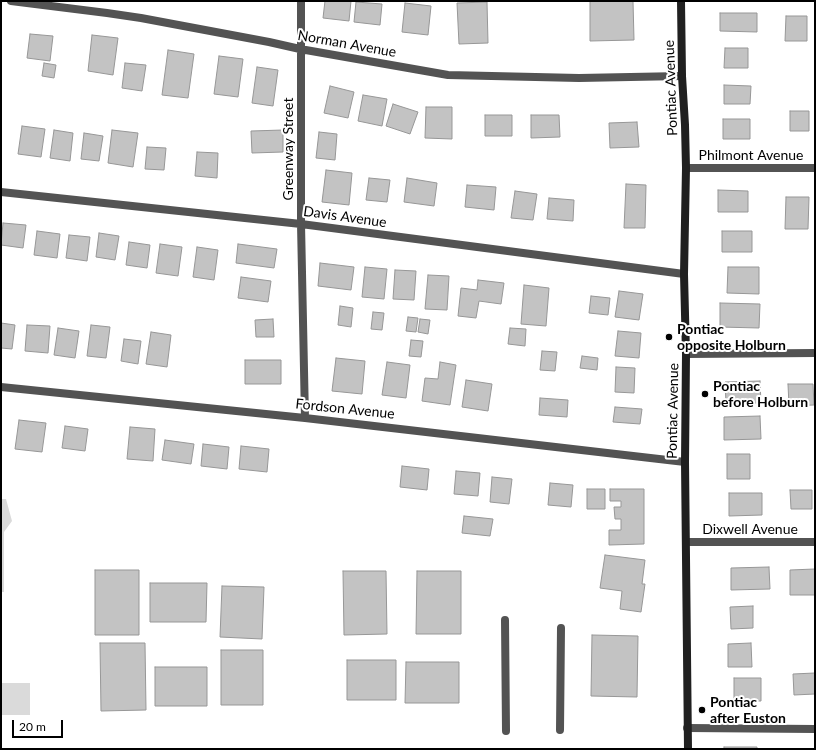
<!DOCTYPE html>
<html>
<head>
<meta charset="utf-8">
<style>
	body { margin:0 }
	#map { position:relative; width:816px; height:750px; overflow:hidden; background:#fff; font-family:Lato,sans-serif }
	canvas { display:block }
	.frame { position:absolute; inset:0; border:2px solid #000; pointer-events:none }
	.scale { position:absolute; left:12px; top:720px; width:51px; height:18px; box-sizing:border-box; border:2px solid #000; border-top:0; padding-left:5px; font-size:12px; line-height:14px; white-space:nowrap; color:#000; -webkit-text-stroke:3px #fff; paint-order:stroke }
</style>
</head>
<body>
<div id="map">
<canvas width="816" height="750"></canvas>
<div class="frame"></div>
<div class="scale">20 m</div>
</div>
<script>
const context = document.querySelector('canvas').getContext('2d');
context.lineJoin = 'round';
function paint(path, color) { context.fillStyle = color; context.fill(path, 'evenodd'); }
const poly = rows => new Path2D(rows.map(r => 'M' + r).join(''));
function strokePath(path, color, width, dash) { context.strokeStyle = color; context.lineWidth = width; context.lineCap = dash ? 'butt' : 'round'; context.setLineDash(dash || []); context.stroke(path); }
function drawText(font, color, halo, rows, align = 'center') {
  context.font = font + ' Lato,sans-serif'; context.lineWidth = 4; context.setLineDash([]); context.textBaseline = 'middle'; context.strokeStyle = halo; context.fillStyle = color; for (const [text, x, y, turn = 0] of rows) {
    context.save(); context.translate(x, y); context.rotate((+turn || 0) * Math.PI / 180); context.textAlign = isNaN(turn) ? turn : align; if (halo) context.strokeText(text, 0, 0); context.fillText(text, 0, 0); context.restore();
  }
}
paint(poly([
	[1,499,6,499,12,521,4,532,4,592,1,592],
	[1,683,30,683,30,715,1,715]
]), '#dadada');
const building = poly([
	[325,1,351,1,349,21,323,18,325,1],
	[590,1,633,1,634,40,590,41,590,1],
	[356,2,382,4,380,25,354,22,356,2],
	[487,2,488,43,459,44,457,3,487,2],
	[405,3,431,6,428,35,402,32,405,3],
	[720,13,757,13,757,32,720,31,720,13],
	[786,16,807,16,807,41,785,41,786,16],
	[30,34,53,36,50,61,27,58,30,34],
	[92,35,118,38,113,75,88,71,92,35],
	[725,48,748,48,748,68,724,68,725,48],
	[168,50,194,54,188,98,162,95,168,50],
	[219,56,243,59,238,97,214,94,219,56],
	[44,63,56,65,54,78,42,76,44,63],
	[125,63,146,65,142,91,122,88,125,63],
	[257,67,278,70,273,106,252,103,257,67],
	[724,85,751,86,750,104,724,104,724,85],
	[330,86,354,92,348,118,324,113,330,86],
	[363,95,387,99,382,126,358,121,363,95],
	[393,104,418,112,410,134,386,126,393,104],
	[426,107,452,107,452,139,425,138,426,107],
	[790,111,809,111,809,131,790,131,790,111],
	[485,115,512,115,512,136,485,136,485,115],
	[531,115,559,115,560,137,531,138,531,115],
	[723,119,750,119,750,139,723,139,723,119],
	[637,122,639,147,610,148,609,123,637,122],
	[22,126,45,129,41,157,18,154,22,126],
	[54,130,73,133,70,161,50,158,54,130],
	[112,130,138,133,133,167,108,163,112,130],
	[283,130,283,152,252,153,251,131,283,130],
	[319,132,337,134,335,160,316,158,319,132],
	[84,133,103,136,99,161,81,159,84,133],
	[147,147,166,148,164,170,145,169,147,147],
	[197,152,218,153,217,178,195,176,197,152],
	[326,170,352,173,349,205,322,202,326,170],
	[369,178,390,180,387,202,366,200,369,178],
	[407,178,437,183,434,206,404,202,407,178],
	[626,184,646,185,645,228,624,228,626,184],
	[467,185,496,187,494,210,465,207,467,185],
	[718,190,748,191,748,212,718,212,718,190],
	[515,191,537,194,533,220,511,218,515,191],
	[786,197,809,197,808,229,785,229,786,197],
	[549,198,574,200,573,221,547,219,549,198],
	[3,223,26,225,23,248,1,245,3,223],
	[37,231,60,234,57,258,34,255,37,231],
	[722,231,752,231,752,252,722,252,722,231],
	[99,233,119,236,115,260,96,257,99,233],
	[69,235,90,237,87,261,66,258,69,235],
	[129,242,150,245,147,268,126,265,129,242],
	[160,244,182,247,178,276,156,273,160,244],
	[238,244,277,249,274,268,236,263,238,244],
	[197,247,218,250,214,280,193,277,197,247],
	[320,263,354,267,351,290,318,286,320,263],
	[365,267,387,269,384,299,362,297,365,267],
	[728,267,759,267,759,294,727,293,728,267],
	[395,270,416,271,414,300,393,299,395,270],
	[428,275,449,276,447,310,425,309,428,275],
	[241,277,271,281,268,302,238,298,241,277],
	[478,280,504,283,501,304,479,301,476,318,458,316,461,288,477,290,478,280],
	[524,285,549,288,546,326,521,324,524,285],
	[619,291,643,294,639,320,615,317,619,291],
	[591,296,610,298,608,315,589,313,591,296],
	[720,303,760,304,759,328,720,327,720,303],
	[340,306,353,308,351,327,338,325,340,306],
	[373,312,384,313,382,330,371,329,373,312],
	[408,317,418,318,416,332,406,331,408,317],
	[273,319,274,337,256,337,255,320,273,319],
	[420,319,430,320,428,334,418,332,420,319],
	[1,323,15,325,12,349,1,348,1,323],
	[27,325,50,326,48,353,25,351,27,325],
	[91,325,110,327,106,358,87,356,91,325],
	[58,328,79,331,75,358,54,355,58,328],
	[510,328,526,329,525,346,508,344,510,328],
	[618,331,641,333,639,358,615,356,618,331],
	[151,332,171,335,167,367,146,364,151,332],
	[124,339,141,341,138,364,121,361,124,339],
	[411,340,423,341,421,357,409,356,411,340],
	[542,351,557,352,555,371,540,370,542,351],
	[582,356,598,358,597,370,580,368,582,356],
	[336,358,365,361,362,394,332,391,336,358],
	[245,360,281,360,281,384,245,384,245,360],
	[387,362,410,365,406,398,382,395,387,362],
	[440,362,456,365,450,405,422,401,425,378,438,379,440,362],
	[616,367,635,368,634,393,615,392,616,367],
	[466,380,492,384,488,411,462,407,466,380],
	[760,381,761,403,726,403,725,382,760,381],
	[788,384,813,384,814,405,789,406,788,384],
	[540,398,568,400,567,417,539,415,540,398],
	[615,407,642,409,640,424,613,422,615,407],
	[760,416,761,439,724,440,724,417,760,416],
	[19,420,46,423,42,452,15,449,19,420],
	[65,426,88,429,85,451,62,448,65,426],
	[130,427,155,429,153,461,127,459,130,427],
	[165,440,194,444,191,464,162,460,165,440],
	[203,444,229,447,227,469,201,466,203,444],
	[241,446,269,449,267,472,239,469,241,446],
	[727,454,750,454,750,479,727,479,727,454],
	[402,466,429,469,427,490,400,487,402,466],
	[456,471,480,473,478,496,454,494,456,471],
	[492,477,512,479,509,504,490,502,492,477],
	[550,483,573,485,571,507,548,505,550,483],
	[587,489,605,489,605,509,587,509,587,489],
	[610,489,644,489,644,544,609,545,609,530,621,530,621,519,615,519,614,507,621,507,621,501,610,501,610,489],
	[790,490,812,490,812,509,791,509,790,490],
	[729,493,762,493,762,515,729,516,729,493],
	[464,516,493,519,490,536,462,533,464,516],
	[605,555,645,560,642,584,645,584,641,612,620,609,622,591,600,588,605,555],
	[769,567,770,589,731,590,731,568,769,567],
	[815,569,815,595,790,595,790,570,815,569],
	[95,570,139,570,139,635,95,635,95,570],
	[343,571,386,571,387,634,344,635,343,571],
	[417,571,461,571,461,634,416,634,417,571],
	[150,583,207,583,206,622,150,622,150,583],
	[222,586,264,587,262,639,220,637,222,586],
	[753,606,753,628,731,629,730,607,753,606],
	[592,635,638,636,637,697,591,696,592,635],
	[100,643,145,643,146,710,101,711,100,643],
	[751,643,752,667,728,667,728,644,751,643],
	[221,650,263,650,263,705,221,705,221,650],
	[347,660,396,660,396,700,347,700,347,660],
	[406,662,459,662,459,703,405,703,406,662],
	[155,667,207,667,207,706,155,706,155,667],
	[815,673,815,694,794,695,793,674,815,673],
	[734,678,761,678,761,701,734,701,734,678],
	[724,747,757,747,757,749,724,749,724,747]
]);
paint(building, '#c3c3c3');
strokePath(building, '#979797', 1);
strokePath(poly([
	[505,620,506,731],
	[560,730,561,628]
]), '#535353', 8);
strokePath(poly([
	[11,1,107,13,141,18,269,42,300,49,448,75,579,78,682,76],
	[301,1,301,224,305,418],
	[686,168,815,168],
	[1,192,301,224,684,274],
	[686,354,815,353],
	[1,387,305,418,685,462],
	[686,542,815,542],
	[687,728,815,729]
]), '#535353', 8);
strokePath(poly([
	[681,1,682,76,685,125,686,168,684,274,686,354,685,462,688,749]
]), '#202020', 8);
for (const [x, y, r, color] of [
	[669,337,4,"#000"],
	[705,394,4,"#000"],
	[702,710,4,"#000"]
]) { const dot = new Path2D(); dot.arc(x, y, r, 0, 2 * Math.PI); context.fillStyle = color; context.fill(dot); strokePath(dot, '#fff', 1.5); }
drawText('14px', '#000', '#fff', [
	["Norman Avenue",347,44,10],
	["Pontiac Avenue",671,88,-92],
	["Greenway Street",288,149,-90],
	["Philmont Avenue",751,155],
	["Davis Avenue",345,217,8],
	["Fordson Avenue",345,409,6],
	["Pontiac Avenue",673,411,-89],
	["Dixwell Avenue",750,529]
]);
drawText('bold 14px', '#000', '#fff', [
	["Pontiac",677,329],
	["opposite Holburn",677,345],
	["Pontiac",713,386],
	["before Holburn",713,402],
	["Pontiac",710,702],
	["after Euston",710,718]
], 'left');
</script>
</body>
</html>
